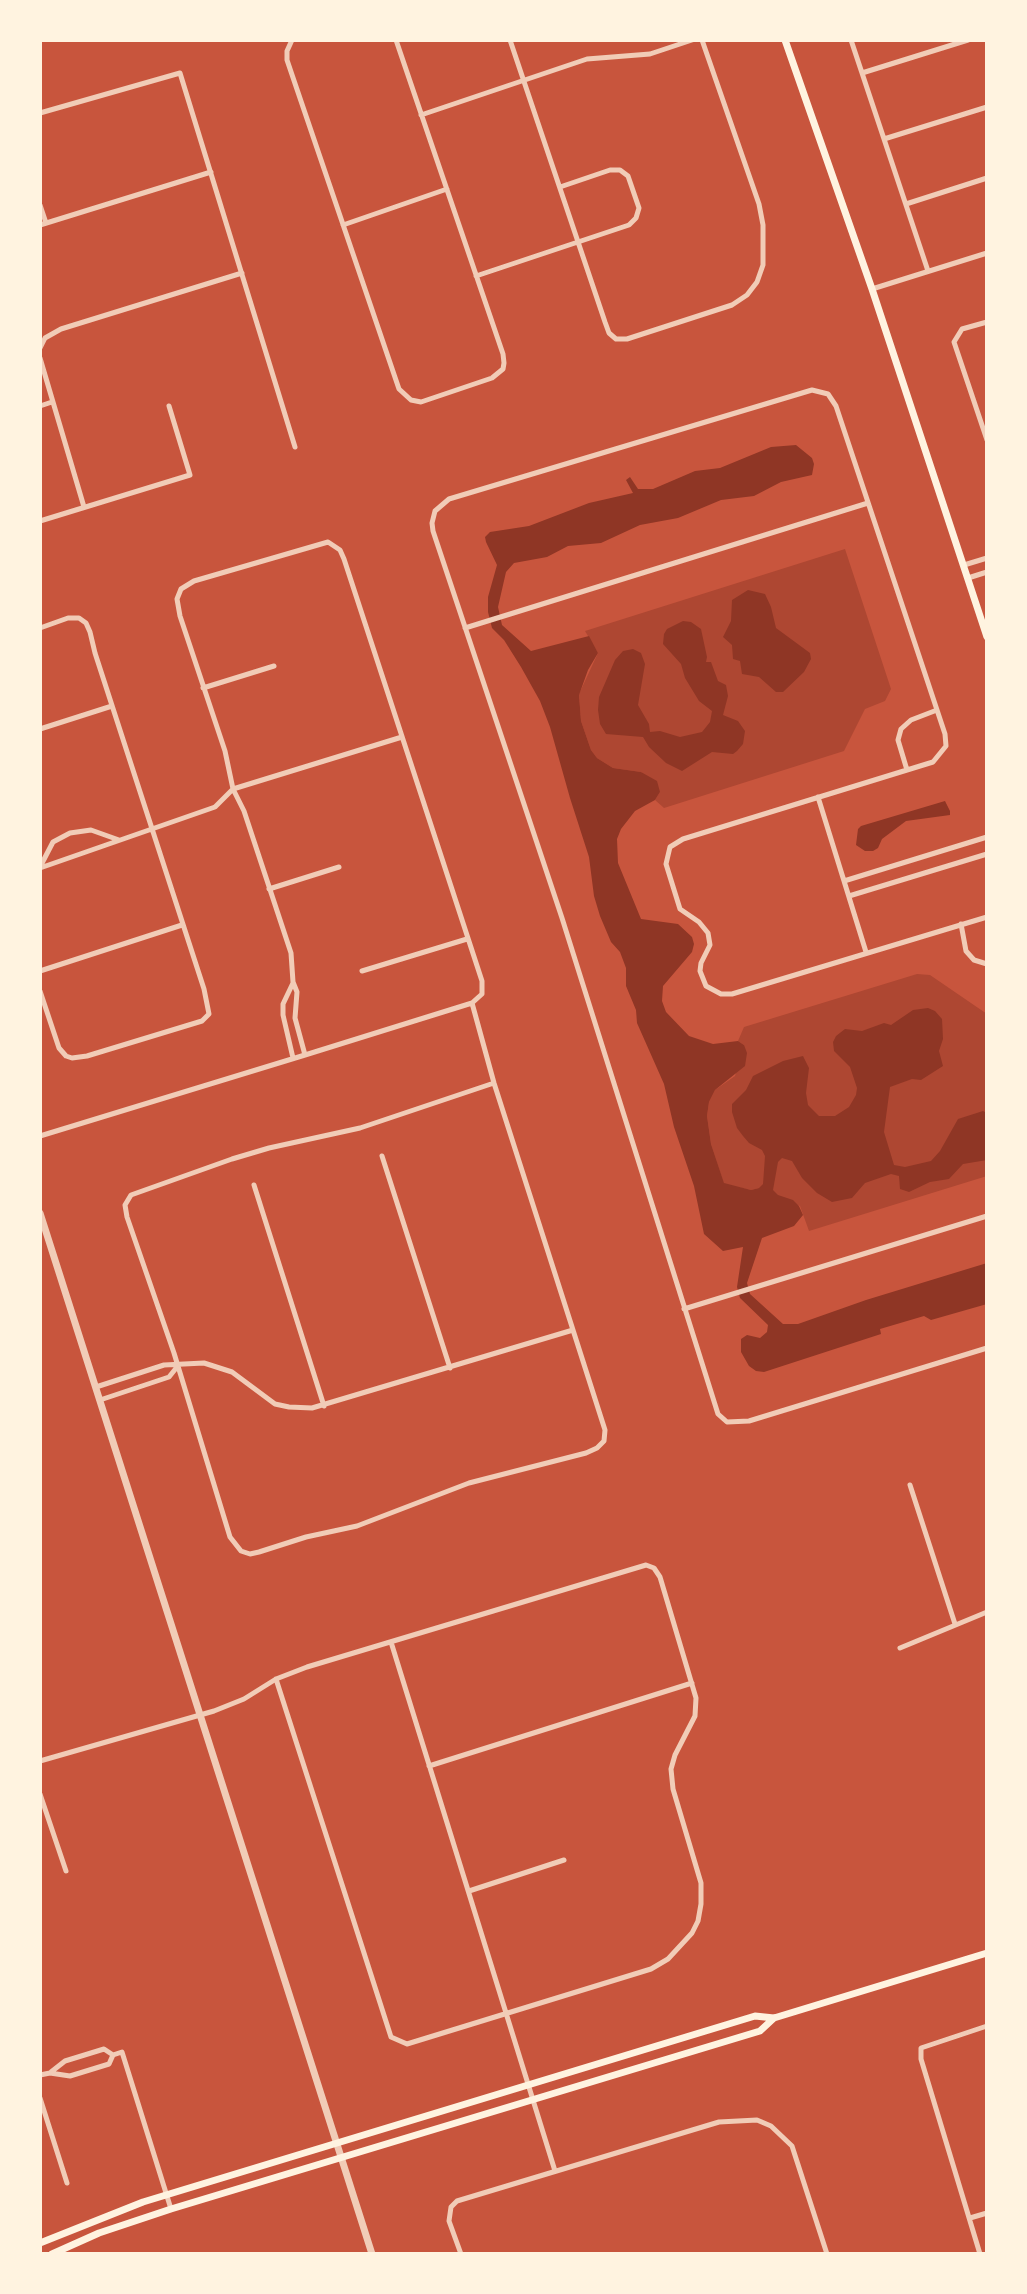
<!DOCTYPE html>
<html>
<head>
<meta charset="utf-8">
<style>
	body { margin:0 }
	#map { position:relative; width:1027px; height:2294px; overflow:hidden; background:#c8553d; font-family:"IBM Plex Serif",serif }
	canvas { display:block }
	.frame { position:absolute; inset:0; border:42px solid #fff3e0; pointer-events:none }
</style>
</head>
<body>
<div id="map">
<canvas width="1027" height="2294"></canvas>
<div class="frame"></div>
</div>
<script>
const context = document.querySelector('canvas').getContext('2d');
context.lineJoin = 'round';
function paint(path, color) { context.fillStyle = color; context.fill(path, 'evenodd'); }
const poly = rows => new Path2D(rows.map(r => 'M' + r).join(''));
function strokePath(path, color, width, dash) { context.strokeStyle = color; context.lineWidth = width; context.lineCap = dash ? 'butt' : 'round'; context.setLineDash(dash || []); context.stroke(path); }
paint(poly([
	[845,549,891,689,885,701,865,709,844,751,664,808,655,800,660,792,641,772,613,768,597,758,591,750,581,721,579,694,598,653,585,631],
	[917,974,930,975,987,1014,987,1176,809,1231,800,1206,759,1188,751,1190,724,1184,711,1144,707,1116,709,1102,715,1090,735,1076,744,1045,738,1041,744,1027]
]), '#ae4732');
paint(poly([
	[796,445,812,458,814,464,812,475,781,482,754,496,721,500,678,518,640,525,601,543,568,546,547,557,514,563,506,572,498,607,502,625,531,651,589,636,598,653,588,670,579,695,581,721,591,750,597,758,613,768,641,772,657,781,660,792,655,800,635,811,621,829,617,839,618,863,641,919,678,924,692,937,694,944,692,952,663,986,662,1001,666,1012,689,1036,713,1044,738,1041,744,1045,747,1053,745,1066,715,1090,709,1102,707,1116,711,1144,724,1183,751,1190,759,1188,763,1184,765,1156,762,1150,749,1143,743,1136,737,1128,732,1112,732,1104,746,1090,753,1076,783,1061,803,1056,809,1068,806,1093,808,1105,819,1116,835,1116,849,1107,856,1095,857,1088,850,1067,834,1051,833,1042,836,1036,845,1029,862,1031,884,1023,891,1025,913,1010,928,1008,935,1011,942,1019,943,1039,939,1051,943,1066,921,1080,912,1079,890,1087,884,1132,894,1165,905,1167,931,1161,940,1151,958,1119,983,1111,987,1113,987,1160,963,1164,949,1179,930,1182,909,1192,900,1189,899,1176,891,1174,865,1183,852,1198,832,1202,817,1193,802,1178,792,1161,782,1158,778,1162,773,1190,778,1195,793,1200,799,1206,803,1215,794,1226,762,1238,747,1283,750,1294,783,1324,798,1324,866,1300,987,1263,987,1304,931,1320,924,1316,880,1329,881,1334,764,1372,756,1371,749,1366,741,1352,741,1339,747,1335,760,1338,767,1332,768,1325,740,1298,737,1287,743,1247,723,1251,704,1234,694,1186,674,1127,664,1084,637,1023,636,1010,626,986,626,968,620,952,611,942,600,916,594,896,589,857,570,798,550,727,540,701,521,667,504,640,492,628,488,612,488,597,497,565,486,542,485,537,490,532,529,526,589,503,633,493,626,480,630,477,638,489,653,489,695,471,720,468,771,447],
	[748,590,765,594,771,607,776,628,810,653,811,659,804,672,783,692,776,692,759,677,742,674,740,661,733,659,732,645,723,637,731,621,732,600],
	[683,621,691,622,701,629,707,657,706,662,711,662,718,681,726,685,728,696,723,715,738,721,745,731,743,744,737,751,733,754,712,752,682,771,666,763,649,747,643,737,606,734,600,724,598,710,599,697,615,660,623,651,633,649,641,653,645,664,638,705,649,724,650,732,660,731,680,737,702,732,710,722,712,711,699,701,685,678,681,664,663,644,664,634,667,629],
	[945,801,950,811,950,815,906,821,882,839,878,848,873,851,865,851,856,845,858,829,861,826]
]), '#8f3625');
strokePath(poly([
	[292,40,287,51,287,60,399,389,411,400,421,402,492,378,503,369,504,363,503,354,396,40],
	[510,40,605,322,609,333,616,339,627,339,732,305,747,295,757,282,763,265,763,225,759,204,702,40],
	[851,40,928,271],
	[862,73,968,40],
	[40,113,180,73,295,447],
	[421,115,587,59,650,54,692,40],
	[884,139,987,107],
	[906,204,987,178],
	[40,205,46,223],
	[40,225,211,172],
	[343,225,447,189],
	[476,276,629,225,636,218,639,208,628,176,620,170,610,170,560,187],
	[872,289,987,253],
	[987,322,962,329,954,342,987,440],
	[40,348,45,338,61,329,242,273],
	[40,358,84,507],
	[40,406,52,402],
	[40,521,190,475,169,406],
	[964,565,987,558],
	[968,578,987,572],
	[40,628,68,618,79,618,86,623,90,632,95,653,204,989,209,1014,202,1021,87,1056,72,1058,66,1056,59,1048,40,991],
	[465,628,868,503],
	[203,688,274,666],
	[40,729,112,706],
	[907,770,898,740,901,729,911,720,937,710],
	[818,797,866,952],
	[40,867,53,842,70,833,91,830,119,840],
	[40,868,215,807,233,789,402,737],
	[844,881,987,837],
	[269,889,339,867],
	[849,896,987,854],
	[987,917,732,994,721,994,706,986,700,971,701,963,710,945,708,933,699,922,680,909,666,864,670,847,683,839,933,762,946,746,945,734,836,406,828,394,812,390,449,499,435,511,432,523,433,531,562,918,718,1414,727,1422,749,1421,987,1348],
	[961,924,966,951,974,960,987,964],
	[40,971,182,925],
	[362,971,467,939],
	[293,983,283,1004,283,1015,293,1058],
	[472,1003,494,1083,605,1430,604,1441,597,1448,586,1453,469,1483,357,1526,306,1537,259,1552,250,1554,241,1551,230,1537,174,1353,127,1217,125,1205,131,1195,232,1159,269,1148,360,1128,494,1083],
	[40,1136,305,1055,472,1003,482,994,482,981,344,559,340,550,328,542,194,581,181,589,177,599,180,616,225,751,233,789,244,811,291,953,293,982,297,992,295,1018,305,1055],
	[382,1156,450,1368],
	[254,1185,324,1406],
	[684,1309,987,1216],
	[96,1387,164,1365,204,1363,232,1372,275,1404,289,1407,312,1408,573,1330],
	[100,1400,169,1377,177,1367],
	[910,1485,955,1624],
	[391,1642,555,2171],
	[900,1648,987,1612],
	[40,1761,214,1711,244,1699,276,1679,307,1667,646,1565,654,1568,660,1577,696,1698,695,1716,675,1755,671,1769,673,1789,701,1883,701,1904,698,1921,692,1933,668,1959,651,1969,407,2044,391,2037,276,1679],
	[429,1766,692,1683],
	[40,1794,66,1871],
	[469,1891,564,1860],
	[113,2055,122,2052,171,2209],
	[51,2072,65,2061,104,2049,113,2055],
	[40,2075,50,2073,70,2076,109,2064,113,2055],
	[40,2098,67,2183],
	[970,2218,987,2213],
	[461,2254,449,2221,451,2207,457,2201,719,2122,757,2120,771,2126,792,2146,827,2254],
	[980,2254,921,2059,921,2048,987,2026]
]), '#f1ccb7', 5);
strokePath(poly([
	[40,1213,372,2254]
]), '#f1ccb7', 7);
strokePath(poly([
	[785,40,872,289,987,637],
	[40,2243,143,2202,755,2016,774,2018,987,1953],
	[52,2254,99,2233,171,2209,760,2031,774,2018]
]), '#fff3e0', 7);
</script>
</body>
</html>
